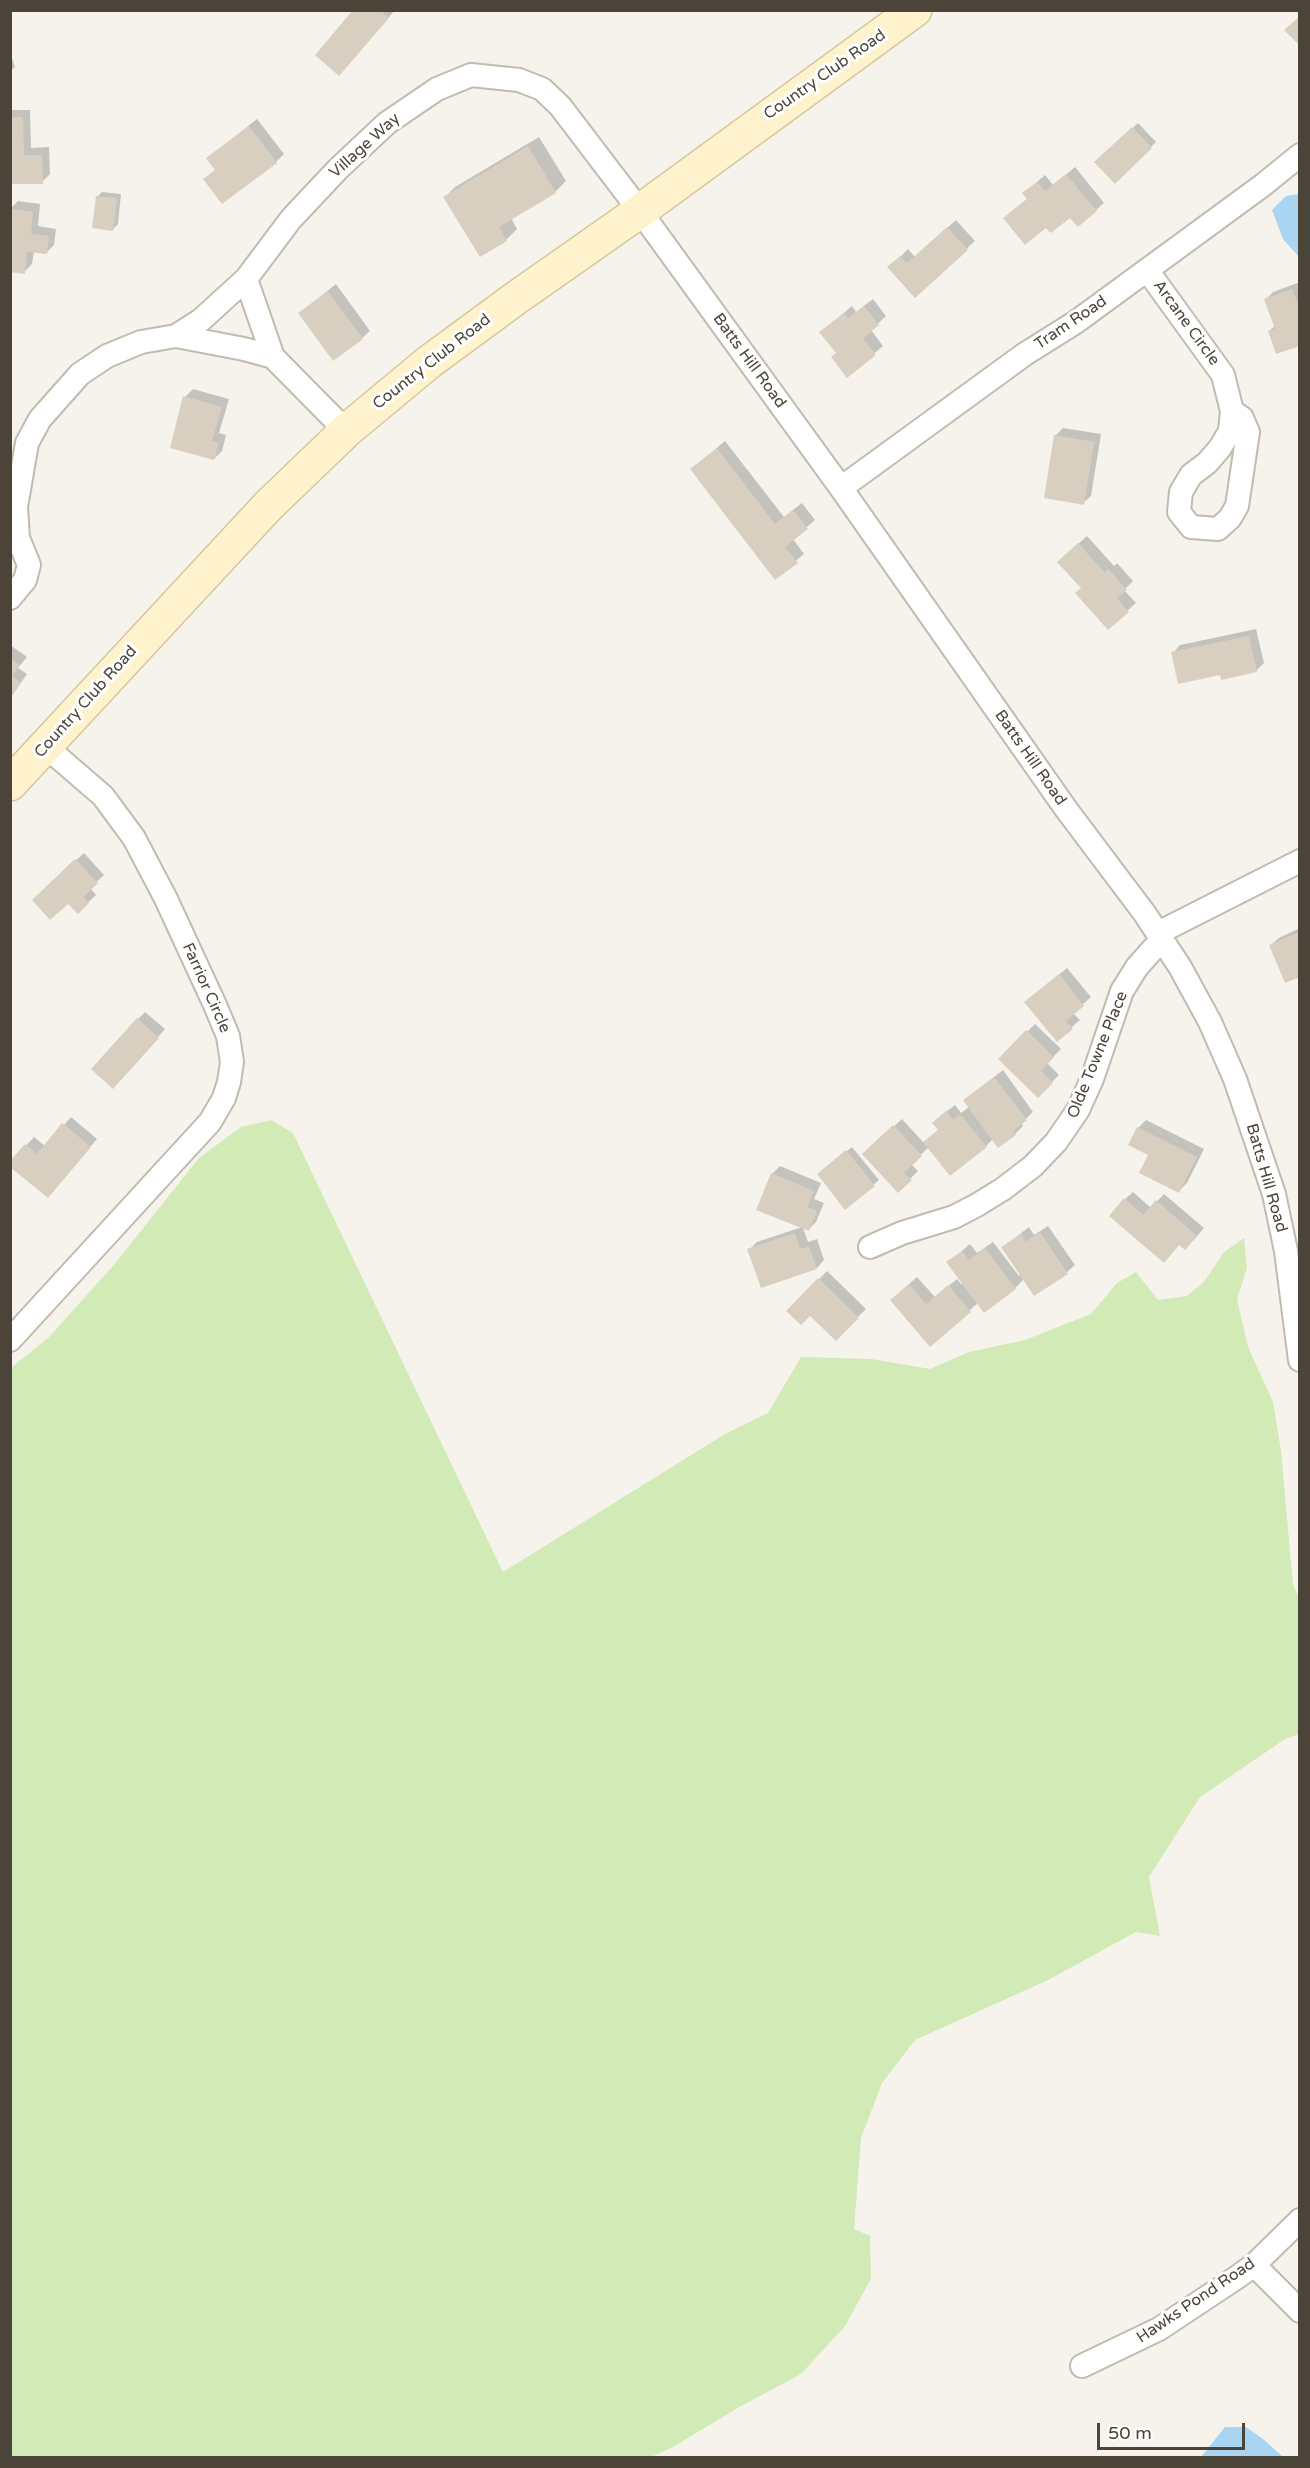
<!DOCTYPE html>
<html>
<head>
<meta charset="utf-8">
<style>
	body { margin:0 }
	#map { position:relative; width:1310px; height:2468px; overflow:hidden; background:#f6f3ec; font-family:"Varela Round",sans-serif }
	canvas { display:block }
	.frame { position:absolute; inset:0; border:12px solid #4b4439; pointer-events:none }
	.scale { position:absolute; left:1097px; top:2423px; width:148px; height:27px; box-sizing:border-box; border:3px solid #4b4439; border-top:0; padding-left:8px; font-size:18px; line-height:21px; white-space:nowrap; color:#4b4439; -webkit-text-stroke:4px #fff; paint-order:stroke }
</style>
</head>
<body>
<div id="map">
<canvas width="1310" height="2468"></canvas>
<div class="frame"></div>
<div class="scale">50 m</div>
</div>
<script>
const context = document.querySelector('canvas').getContext('2d');
context.lineJoin = 'round';
function paint(path, color) { context.fillStyle = color; context.fill(path, 'evenodd'); }
const poly = rows => new Path2D(rows.map(r => 'M' + r).join(''));
function strokePath(path, color, width, dash) { context.strokeStyle = color; context.lineWidth = width; context.lineCap = dash ? 'butt' : 'round'; context.setLineDash(dash || []); context.stroke(path); }
function drawText(font, color, halo, rows, align = 'center') {
  context.font = font + ' "Varela Round",sans-serif'; context.lineWidth = 6; context.setLineDash([]); context.textBaseline = 'middle'; context.strokeStyle = halo; context.fillStyle = color; for (const [text, x, y, turn = 0] of rows) {
    context.save(); context.translate(x, y); context.rotate((+turn || 0) * Math.PI / 180); context.textAlign = isNaN(turn) ? turn : align; if (halo) context.strokeText(text, 0, 0); context.fillText(text, 0, 0); context.restore();
  }
}
paint(poly([
	[271,1120,293,1133,503,1572,725,1434,768,1413,801,1357,871,1359,930,1369,969,1352,1025,1340,1091,1314,1117,1283,1136,1272,1158,1300,1187,1296,1204,1282,1224,1252,1244,1238,1247,1268,1237,1299,1248,1347,1273,1402,1281,1451,1293,1585,1299,1598,1299,1734,1285,1739,1200,1797,1149,1877,1160,1936,1136,1932,1046,1981,915,2040,882,2083,861,2138,854,2229,870,2236,871,2279,845,2326,801,2374,741,2406,673,2447,651,2457,11,2457,11,1368,49,1337,113,1266,199,1158,241,1127]
]), '#d2eab5');
paint(poly([
	[1299,194,1300,194,1299,257,1283,239,1272,210,1286,196],
	[1225,2427,1246,2427,1263,2439,1283,2457,1201,2457]
]), '#a9d4f2');
paint(poly([
	[355,10,395,10,347,66],
	[10,52,15,67,10,71],
	[10,110,30,110,31,148,49,147,50,174,42,182,10,183],
	[257,119,284,154,276,162,205,179,216,169,208,158],
	[1138,123,1156,142,1115,181,1096,162],
	[539,137,566,181,555,192,511,218,517,229,506,240,480,255,445,197,455,187],
	[1075,167,1104,203,1096,210,1071,216,1047,226,1005,218,1028,198,1024,193,1045,175,1053,185],
	[102,192,121,194,118,224,113,229,97,197],
	[18,201,40,204,38,226,56,229,54,245,46,253,34,251,32,264,24,272,10,270,10,209],
	[956,220,975,241,915,296,897,260,908,249,915,257],
	[1300,282,1300,344,1269,331,1275,326,1266,299,1273,292],
	[336,284,370,331,362,338,300,313],
	[873,299,886,316,871,330,883,346,847,376,837,353,821,332,852,306,856,312],
	[193,389,229,399,219,433,226,435,222,451,214,459,185,397],
	[1063,428,1101,434,1091,496,1083,503,1055,436],
	[725,441,784,517,802,503,815,520,793,539,804,554,775,578,692,469],
	[1087,536,1114,566,1117,563,1133,581,1124,590,1136,603,1108,628,1083,588,1067,554],
	[1256,629,1264,663,1256,671,1222,673,1173,653,1180,645],
	[10,645,27,657,18,668,27,674,11,697],
	[84,853,104,875,90,888,96,895,78,912,68,902,41,892],
	[1300,928,1300,975,1271,945,1279,938],
	[1067,968,1091,997,1073,1013,1080,1020,1057,1040,1034,995],
	[145,1012,165,1029,121,1079,138,1019],
	[1035,1024,1061,1049,1047,1063,1059,1075,1038,1096,1000,1059],
	[1003,1070,1033,1112,1021,1123,1023,1126,1015,1134,993,1139,986,1146,929,1147,911,1164,918,1171,898,1191,872,1147,902,1119,924,1143,939,1129,942,1115,955,1105,961,1113,969,1107,965,1100],
	[71,1117,97,1139,55,1188,10,1163,34,1137,45,1146],
	[1146,1120,1204,1149,1187,1183,1179,1191,1150,1155,1138,1128],
	[852,1147,879,1180,846,1208,824,1170],
	[780,1166,821,1183,814,1199,824,1203,816,1222,808,1230,803,1228,808,1242,817,1239,824,1260,817,1268,762,1286,749,1250,757,1242,802,1227,772,1174],
	[1133,1192,1151,1208,1164,1194,1204,1228,1193,1241,1180,1244,1164,1261,1125,1199],
	[1048,1226,1075,1265,1067,1272,1024,1279,1015,1288,978,1303,930,1345,900,1292,917,1277,935,1297,957,1279,961,1284,963,1283,948,1263,970,1244,977,1253,993,1242,1019,1276,1021,1274,1003,1247,1029,1227,1034,1235],
	[827,1271,866,1309,836,1339,810,1314,789,1310]
]), '#0003');
paint(poly([
	[353,10,380,10,389,18,339,76,315,55],
	[1300,16,1300,46,1284,30],
	[10,117,23,117,24,155,42,155,43,184,10,184],
	[249,126,277,163,222,204,203,179,215,170,206,158],
	[1132,127,1152,148,1115,184,1094,162],
	[528,146,556,193,499,227,507,241,480,257,443,197],
	[1066,174,1097,211,1078,227,1070,218,1051,233,1046,228,1025,245,1003,218,1027,199,1022,193,1037,182,1045,191],
	[96,196,117,198,113,231,92,228],
	[10,209,33,212,31,234,49,236,47,254,27,252,25,274,10,272],
	[947,227,968,250,915,298,887,267,900,256,907,263],
	[1292,289,1300,309,1300,346,1276,354,1268,331,1275,329,1264,299],
	[328,291,363,339,333,361,298,313],
	[864,306,879,325,863,338,876,355,847,378,831,357,836,353,819,332,844,313,848,318],
	[183,396,222,407,212,441,219,443,214,460,170,448],
	[1054,435,1094,442,1084,505,1044,498],
	[717,448,775,524,793,510,808,529,785,547,798,563,775,580,690,469],
	[1078,543,1105,573,1108,569,1127,590,1117,598,1129,612,1108,630,1075,593,1081,588,1057,562],
	[1249,636,1257,672,1221,680,1220,675,1178,684,1171,652],
	[10,658,20,665,12,676,21,683,10,696],
	[75,859,98,883,83,897,89,903,78,914,68,904,50,920,32,900],
	[1300,932,1300,977,1285,983,1269,945],
	[1059,974,1084,1006,1066,1021,1073,1029,1057,1042,1024,1002],
	[137,1018,159,1038,113,1089,91,1069],
	[1026,1030,1054,1057,1041,1071,1053,1083,1038,1098,998,1059],
	[994,1077,1027,1120,1013,1131,1016,1135,998,1148,963,1100],
	[946,1111,953,1119,960,1114,987,1147,950,1176,923,1142,938,1130,932,1123],
	[62,1123,91,1147,48,1198,10,1167,10,1161,25,1144,37,1154],
	[893,1125,922,1156,904,1173,912,1180,898,1193,862,1154],
	[1137,1127,1197,1157,1179,1193,1139,1173,1148,1155,1128,1145],
	[846,1150,875,1186,845,1210,817,1174],
	[771,1173,814,1191,807,1207,817,1211,809,1231,756,1210],
	[1124,1198,1143,1215,1156,1200,1197,1236,1185,1250,1179,1245,1164,1263,1109,1216],
	[1040,1232,1068,1274,1034,1296,1001,1247,1021,1234,1026,1242],
	[795,1233,800,1249,809,1246,817,1269,761,1288,747,1249],
	[985,1248,1016,1289,984,1313,946,1262,962,1251,969,1260],
	[818,1278,859,1318,836,1341,810,1316,801,1325,786,1311],
	[909,1284,926,1304,948,1285,971,1312,930,1347,890,1300]
]), '#d8cfc1');
const street = poly([
	[1147,270,1223,375,1232,411,1230,431,1220,448,1207,463,1191,475,1181,492,1179,512,1191,527,1218,529,1230,518,1237,506,1248,432,1242,418,1232,411],
	[246,279,273,357],
	[176,336,244,349,273,357,346,431],
	[841,488,1025,354,1076,322,1147,270,1263,185,1300,155],
	[10,598,25,580,29,565,18,538,16,507,27,443,40,419,80,374,107,356,141,342,176,336,201,320,246,279,291,219,338,169,387,123,437,89,471,75,519,80,542,89,560,106,640,211,841,488,1066,809,1145,914,1180,967,1210,1022,1235,1079,1274,1194,1286,1251,1300,1360],
	[1158,933,1300,861],
	[870,1247,902,1233,954,1217,977,1205,1003,1189,1033,1166,1056,1142,1078,1110,1092,1079,1122,991,1137,967,1162,939],
	[10,1340,210,1122,224,1098,229,1082,232,1062,228,1036,215,1005,166,899,134,838,103,796,45,746],
	[1254,2265,1300,2311],
	[1082,2366,1159,2329,1236,2278,1254,2265,1300,2220]
]);
const secondary = poly([
	[10,784,268,506,346,431,429,362,516,298,640,211,915,10]
]);
strokePath(street, '#c2bbae', 26);
strokePath(secondary, '#d6c79b', 36);
strokePath(street, '#fff', 22);
strokePath(secondary, '#fff3cd', 33);
drawText('16px', '#4b4439', '#fff', [
	["Country Club Road",825,75,-35],
	["Village Way",365,146,-42],
	["Tram Road",1071,323,-34],
	["Arcane Circle",1186,323,54],
	["Batts Hill Road",749,361,54],
	["Country Club Road",432,362,-38],
	["Country Club Road",86,702,-48],
	["Batts Hill Road",1030,758,55],
	["Farrior Circle",206,988,66],
	["Olde Towne Place",1098,1055,-68],
	["Batts Hill Road",1266,1178,74],
	["Hawks Pond Road",1196,2301,-34]
]);
</script>
</body>
</html>
